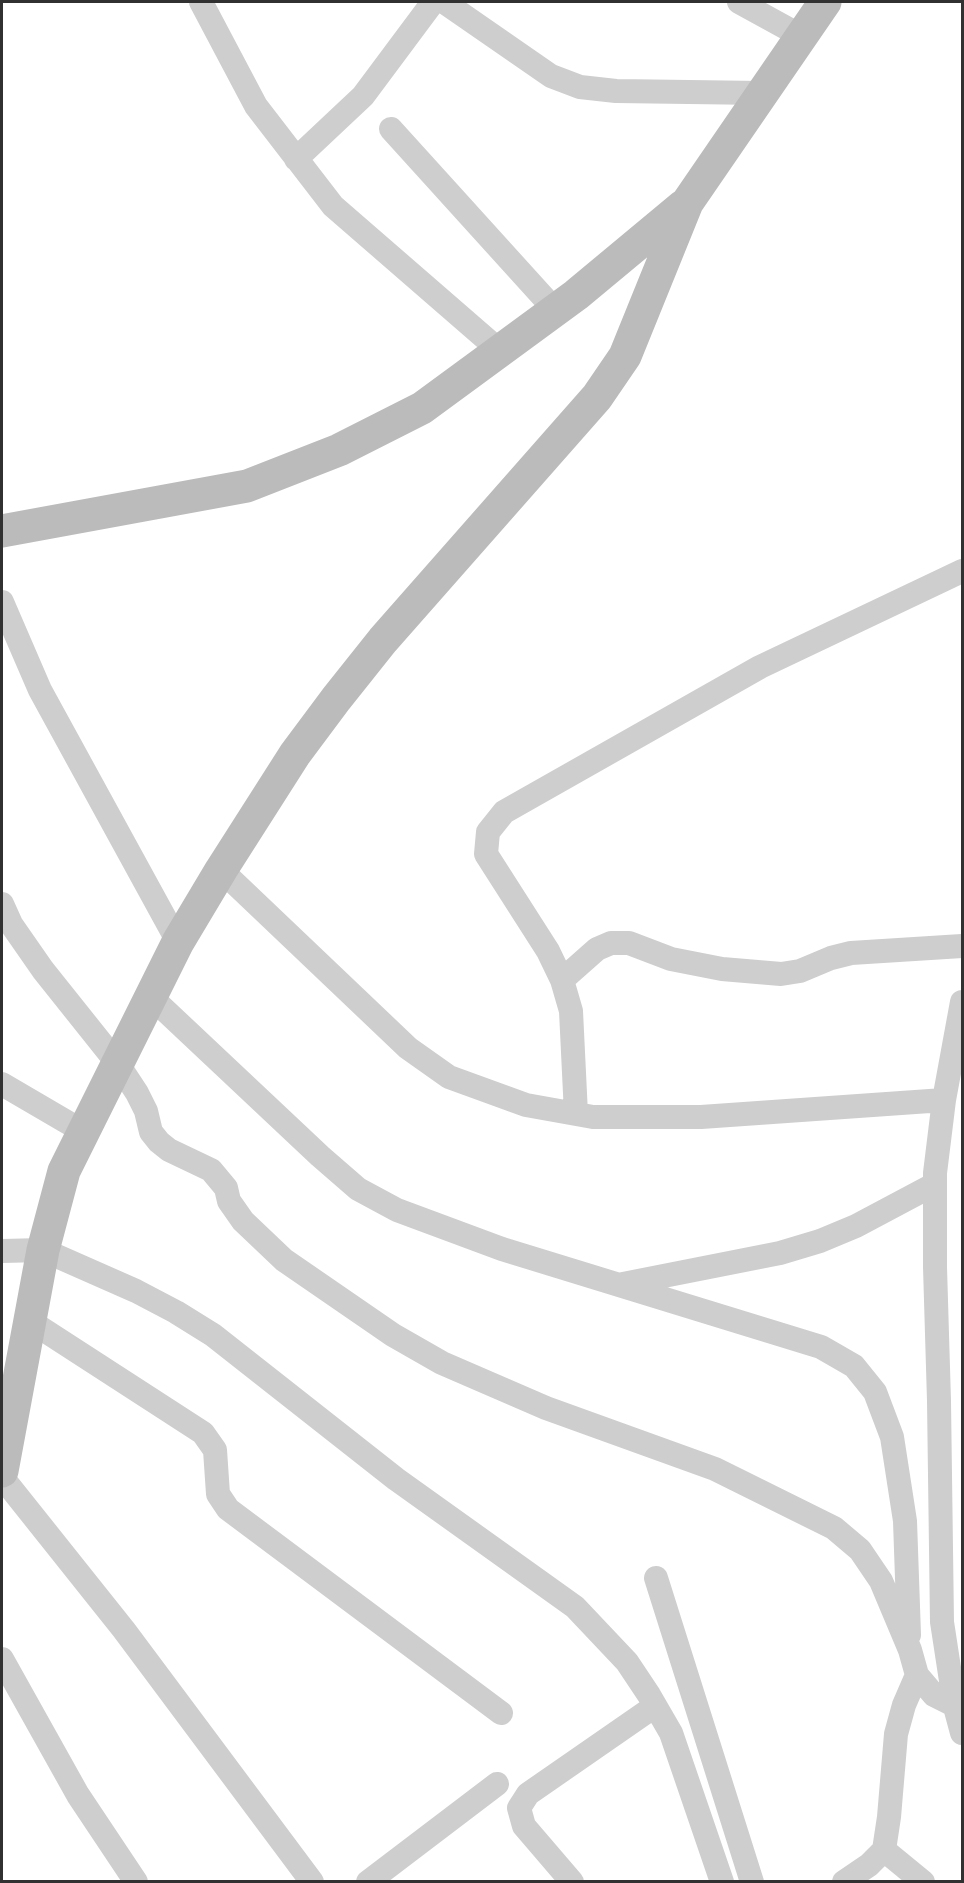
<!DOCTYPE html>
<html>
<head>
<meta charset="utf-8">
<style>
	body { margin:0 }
	#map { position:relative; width:964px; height:1883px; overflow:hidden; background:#fff; font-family:"Source Sans 3",sans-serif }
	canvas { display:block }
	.frame { position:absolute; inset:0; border:3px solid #313131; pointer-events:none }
</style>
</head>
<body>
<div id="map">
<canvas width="964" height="1883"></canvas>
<div class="frame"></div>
</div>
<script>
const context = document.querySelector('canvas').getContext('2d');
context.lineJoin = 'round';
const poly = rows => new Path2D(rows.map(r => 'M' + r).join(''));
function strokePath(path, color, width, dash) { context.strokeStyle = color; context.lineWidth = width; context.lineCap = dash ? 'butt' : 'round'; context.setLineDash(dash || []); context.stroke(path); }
strokePath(poly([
	[201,2,256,106,333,206,500,351],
	[444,2,551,76,580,87,616,91,762,93],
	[739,2,801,36],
	[391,129,555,310],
	[296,159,363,96,433,2],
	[2,602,40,690,178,942],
	[221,870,408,1048,449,1077,526,1105,593,1117,701,1117,944,1100],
	[2,904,11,924,43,970,118,1064,137,1093,146,1111,151,1132,159,1142,169,1150,211,1170,226,1188,229,1201,243,1221,284,1260,393,1335,442,1363,546,1408,715,1469,834,1528,860,1550,881,1581,910,1650,917,1675,934,1695,962,1709],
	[562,980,597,949,611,943,629,943,671,959,722,969,781,974,800,971,831,958,851,953,962,946],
	[151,997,320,1156,358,1189,397,1210,502,1249,821,1347,854,1366,875,1392,892,1437,905,1521,909,1635],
	[962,1002,944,1100,935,1173,935,1267,939,1401,942,1622,955,1707,962,1733],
	[2,1084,84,1132],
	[576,1114,571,1011,562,980,548,951,486,854,488,832,504,812,760,667,962,571],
	[2,1251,43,1250,136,1291,176,1312,213,1335,396,1479,575,1607,627,1662,649,1695,671,1733,722,1882],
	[623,1284,780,1253,820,1241,856,1226,935,1184],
	[30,1321,203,1433,215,1450,218,1494,228,1509,501,1713],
	[2,1477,124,1630,312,1882],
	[656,1578,752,1882],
	[2,1659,78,1795,136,1882],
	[884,1850,923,1882],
	[368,1882,497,1784],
	[572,1882,524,1826,519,1808,528,1794,655,1706],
	[844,1882,869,1865,884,1850,889,1817,896,1734,904,1705,917,1675]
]), '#cecece', 24);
strokePath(poly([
	[2,531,247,486,339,450,422,408,576,295,683,206],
	[2,1471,43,1250,64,1171,178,942,221,870,295,754,336,699,383,640,597,397,625,356,687,203,825,2]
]), '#bbb', 33);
</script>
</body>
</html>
